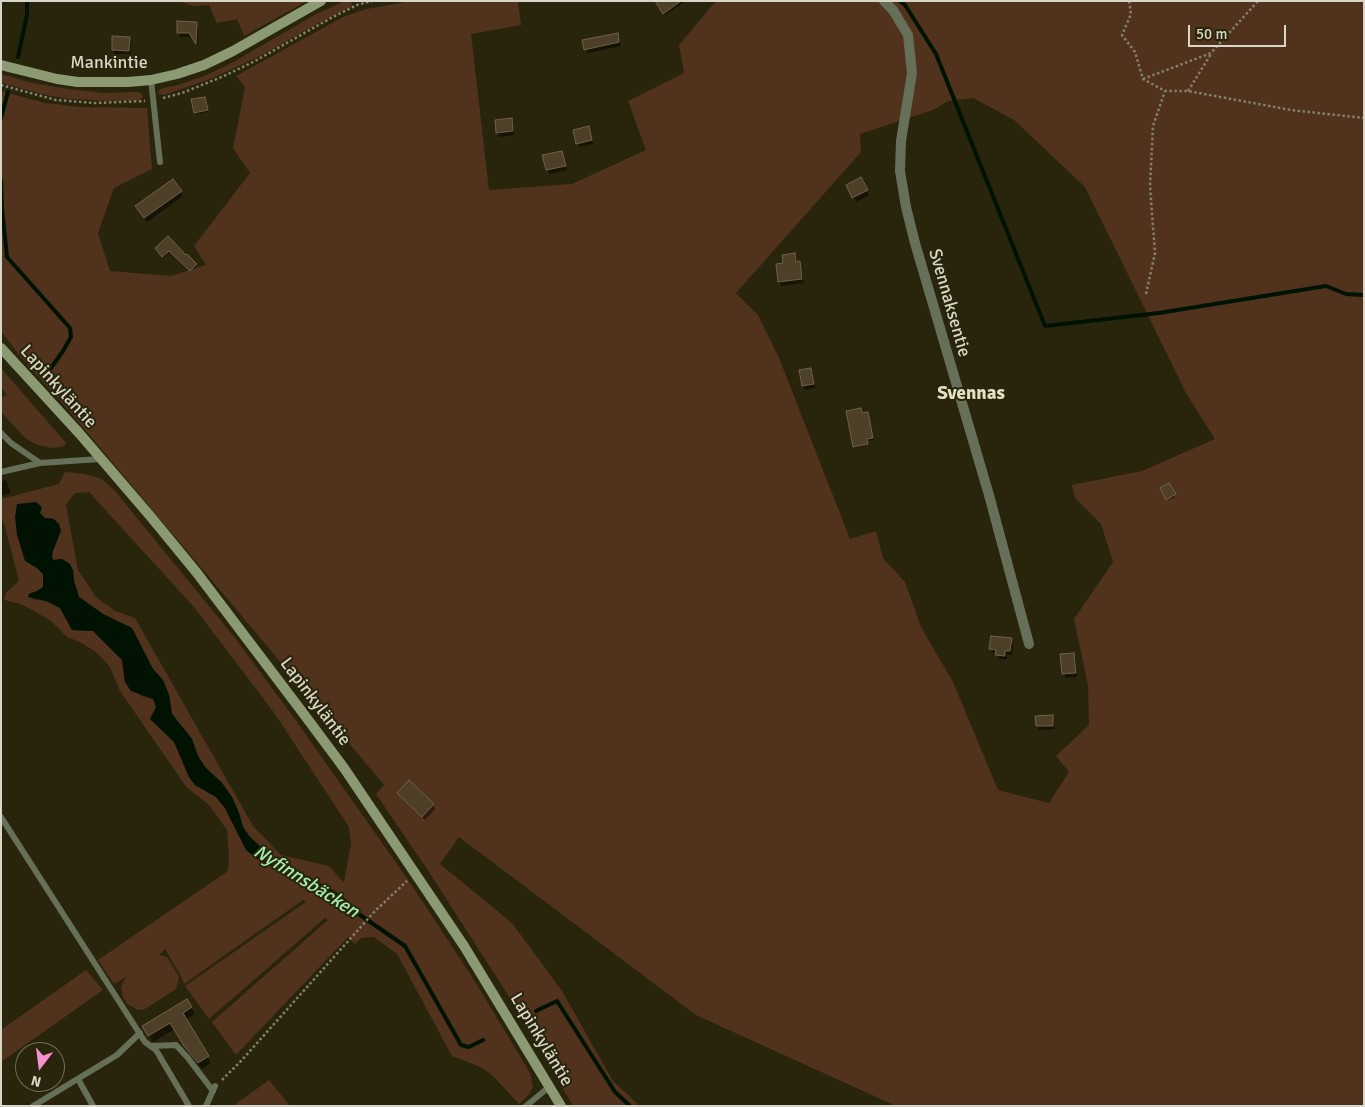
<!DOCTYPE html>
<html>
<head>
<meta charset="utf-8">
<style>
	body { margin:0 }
	#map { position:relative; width:1365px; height:1107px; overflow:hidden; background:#29250c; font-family:Signika,sans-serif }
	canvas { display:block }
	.frame { position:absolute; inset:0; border:2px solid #d7d6c7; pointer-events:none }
	.north { position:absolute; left:15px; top:1042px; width:50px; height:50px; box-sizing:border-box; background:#29250c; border:1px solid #6f6c57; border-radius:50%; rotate:195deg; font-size:14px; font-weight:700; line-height:20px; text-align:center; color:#d7d6c7 }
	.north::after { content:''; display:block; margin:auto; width:18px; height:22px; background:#f690d0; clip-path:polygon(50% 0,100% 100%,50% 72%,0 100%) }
	.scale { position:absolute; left:1188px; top:25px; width:98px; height:22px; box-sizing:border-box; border:2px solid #d7d6c7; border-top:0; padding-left:6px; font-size:15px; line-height:18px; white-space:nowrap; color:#d7d6c7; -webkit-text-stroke:4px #29250c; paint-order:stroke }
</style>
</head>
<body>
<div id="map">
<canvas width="1365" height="1107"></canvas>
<div class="frame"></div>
<div class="north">N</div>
<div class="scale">50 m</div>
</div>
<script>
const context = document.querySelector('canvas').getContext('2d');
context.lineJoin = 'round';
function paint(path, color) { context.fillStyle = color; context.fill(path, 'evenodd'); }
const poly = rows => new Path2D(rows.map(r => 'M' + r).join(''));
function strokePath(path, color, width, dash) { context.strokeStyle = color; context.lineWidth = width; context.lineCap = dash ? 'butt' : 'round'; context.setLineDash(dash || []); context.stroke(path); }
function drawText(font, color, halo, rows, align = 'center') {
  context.font = font + ' Signika,sans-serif'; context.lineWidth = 4; context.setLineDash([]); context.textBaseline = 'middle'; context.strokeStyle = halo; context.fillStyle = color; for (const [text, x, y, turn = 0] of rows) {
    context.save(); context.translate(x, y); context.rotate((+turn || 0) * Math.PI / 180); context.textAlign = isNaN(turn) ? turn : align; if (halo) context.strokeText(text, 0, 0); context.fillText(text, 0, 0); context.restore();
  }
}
paint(poly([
	[178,1,307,1,244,36,237,19,217,23,209,5,193,6],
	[345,1,352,1,351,7,319,23,262,55,213,78,164,95,158,94,159,90,163,88,175,86,207,75,235,61,316,14],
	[424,1,518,1,521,25,471,34,489,190,572,184,646,150,628,101,684,73,679,45,716,1,1364,1,1364,1106,896,1106,696,1015,459,837,440,864,512,923,562,991,613,1081,640,1106,573,1106,517,1009,427,869,376,794,384,785,70,412,19,355,1,331,1,91,45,103,81,107,147,108,152,169,114,188,98,233,110,271,171,276,206,265,194,246,250,173,233,148,245,87,236,76,343,17,366,9,406,2],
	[973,98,1014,120,1085,187,1187,395,1215,439,1142,471,1072,485,1075,498,1101,524,1113,562,1074,619,1088,685,1089,725,1056,756,1069,772,1049,803,998,790,953,682,921,627,905,582,883,558,876,531,850,539,779,358,758,315,736,293,861,152,860,134,933,110,948,101],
	[1,74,33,83,68,89,105,93,136,92,141,93,143,97,140,100,110,101,68,99,46,95,1,83],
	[1,368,66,443,64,446,52,448,37,445,25,438,1,412,1,399,7,394,1,388],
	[65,472,85,474,102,479,115,491,235,638,297,722,411,884,474,980,527,1068,531,1076,533,1086,531,1092,519,1104,491,1074,478,1066,452,1056,397,954,374,937,361,938,355,944,348,937,236,1055,212,1022,328,920,325,918,209,1019,185,986,306,902,303,900,184,984,181,976,165,949,159,955,167,957,179,977,176,989,145,1009,138,1010,127,1004,123,997,121,986,126,977,114,984,98,960,228,871,229,857,227,830,208,804,187,788,120,691,110,667,96,652,80,642,67,637,50,620,21,604,4,600,6,593,19,581,4,523,1,520,1,499,59,484],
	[89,492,194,607,275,714,349,827,351,843,344,883,329,866,281,855,253,826,135,618,115,611,96,597,78,570,66,505,75,493],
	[40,513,45,518,54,519,52,557,53,560,62,559,73,570,74,581,79,597,103,614,132,629,153,669,163,680,169,695,172,714,192,739,198,756,205,767,222,783,232,797,239,813,243,827,250,837,273,858,336,892,333,904,285,873,256,858,230,819,225,808,216,797,195,785,189,777,174,742,150,719,156,707,153,699,141,696,125,682,122,660,93,631,72,630,60,608,46,601,32,599,29,594,37,591,43,587,43,574,37,568,25,560],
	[86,970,103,990,1,1062,1,1030],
	[269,1080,290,1106,233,1106]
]), '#51321d');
paint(poly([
	[36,502,42,507,40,513,45,518,54,519,59,524,61,531,53,551,52,557,53,560,62,559,70,564,73,570,74,581,79,597,103,614,132,628,153,669,163,680,169,695,172,714,192,739,198,756,205,767,222,783,232,797,239,813,243,827,250,837,273,858,336,892,347,900,352,910,344,909,333,904,285,873,256,858,246,850,225,808,216,797,195,785,189,777,174,742,150,719,156,707,153,699,131,691,125,682,122,660,93,631,72,630,60,608,46,601,28,597,29,594,37,591,43,587,43,574,37,568,25,561,17,535,15,517,17,504]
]), '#001302');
paint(poly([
	[660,1,686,1,665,15,657,3],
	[196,23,198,27,198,45,192,37,180,37,178,32],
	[617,35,621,46,588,53,585,49],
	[129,38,131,42,131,54,115,54,113,50],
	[205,99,208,112,196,114,195,112],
	[511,120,513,124,514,135,500,137,497,132],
	[592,141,593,144,579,147,578,144],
	[562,152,567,170,549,174,544,156],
	[861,179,869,195,856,202,847,185],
	[173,181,183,196,147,222,139,210],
	[168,238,196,264,197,266,191,271,170,252,164,257,158,250],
	[795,254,797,263,799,262,801,266,804,283,781,286,779,282,777,265,784,264],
	[810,369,813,373,815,388,805,390,803,386],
	[862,414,868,415,873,440,867,441,868,445,855,448],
	[6,480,11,493,1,496,1,481],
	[1169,485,1175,497,1168,500,1162,488],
	[1011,639,1013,644,1012,655,1007,654,1007,659,999,659,997,653,993,653,991,649],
	[1073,654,1076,658,1077,677,1066,678,1064,674,1062,655],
	[1052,716,1054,720,1055,729,1039,730,1037,726,1036,717],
	[398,793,433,805,435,809,425,820],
	[187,1001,195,1014,185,1020,211,1063,202,1069,189,1053,175,1029,153,1042,144,1026]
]), '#0007');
strokePath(poly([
	[900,1,905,5,936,54,1045,326,1159,313,1326,286,1346,294,1364,295],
	[18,57,27,15,27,1],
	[1,118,8,92],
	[1,180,2,209,7,257,70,328,71,337,63,351,51,368],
	[350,908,405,946,461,1045,469,1047,483,1040],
	[536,1011,557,1001,615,1092,630,1106]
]), '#001302', 4);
const building = poly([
	[655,1,681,1,663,14,655,1],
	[177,21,197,22,196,44,189,33,177,33,177,21],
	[618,33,619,42,584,50,582,40,618,33],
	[112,36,130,37,129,51,112,50,112,36],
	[205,97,208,110,194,113,191,99,205,97],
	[512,118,513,131,496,133,495,120,512,118],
	[589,126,592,140,576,144,573,130,589,126],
	[562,151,566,166,546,170,542,155,562,151],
	[861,177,868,190,852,198,846,185,861,177],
	[173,179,182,191,144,218,135,206,173,179],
	[168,236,186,255,187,254,197,264,190,271,169,251,162,257,155,248,168,236],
	[795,253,796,262,800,261,802,279,778,282,776,264,783,263,782,255,795,253],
	[811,368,814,384,802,386,799,370,811,368],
	[861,408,862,413,868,412,873,438,867,439,868,444,853,447,846,411,861,408],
	[1169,483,1176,494,1166,500,1160,488,1169,483],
	[991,636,1012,638,1010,651,1005,651,1005,656,995,655,996,650,989,649,991,636],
	[1074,653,1076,673,1062,674,1060,654,1074,653],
	[1053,715,1053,726,1036,726,1035,716,1053,715],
	[409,780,434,804,422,817,397,793,409,780],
	[187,999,192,1007,183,1013,209,1056,198,1063,184,1046,170,1023,148,1036,142,1026,187,999]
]);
paint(building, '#4e3f29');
strokePath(building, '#706149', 1);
strokePath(poly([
	[1129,1,1131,14,1122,35,1135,52,1143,79,1165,91,1188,91,1291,110,1364,118],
	[1143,79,1211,53,1258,1],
	[1,85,56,100,95,103,145,101],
	[1188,91,1211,54],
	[163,98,182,93,224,76,255,61,331,18,357,5,372,1],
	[1146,294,1155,253,1150,186,1153,126,1165,91],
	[222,1080,241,1061,375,911,407,881]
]), '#83806c', 2.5, [2.5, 2.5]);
strokePath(poly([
	[151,80,160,162],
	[1,433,11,443,40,463,100,459],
	[1,472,40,463],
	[1,817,145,1042,156,1050,189,1106],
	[151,1046,176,1045,188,1058,213,1091],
	[78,1079,93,1106],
	[33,1106,117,1055,140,1033],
	[206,1106,215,1086],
	[526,1106,549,1087]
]), '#666f57', 6);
strokePath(poly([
	[884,1,893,10,908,35,912,73,901,141,900,171,906,207,915,243,989,495,1029,644]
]), '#666f57', 10);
strokePath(poly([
	[1,65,57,79,78,82,128,82,151,80,177,74,204,65,233,51,321,1],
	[1,348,79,433,151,517,197,573,300,709,344,768,464,946,561,1106]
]), '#8b9a73', 10);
drawText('18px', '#d7d6c7', '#29250c', [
	["Mankintie",109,63],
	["Svennaksentie",949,303,74],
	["Lapinkyläntie",58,387,48],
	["Lapinkyläntie",315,702,53],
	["Lapinkyläntie",541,1040,59]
]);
drawText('bold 19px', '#e3e0c1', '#29250c', [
	["Svennas",971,394]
]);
drawText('italic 19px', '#a1edae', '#29250c', [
	["Nyfinnsbäcken",306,882,32]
]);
</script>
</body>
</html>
